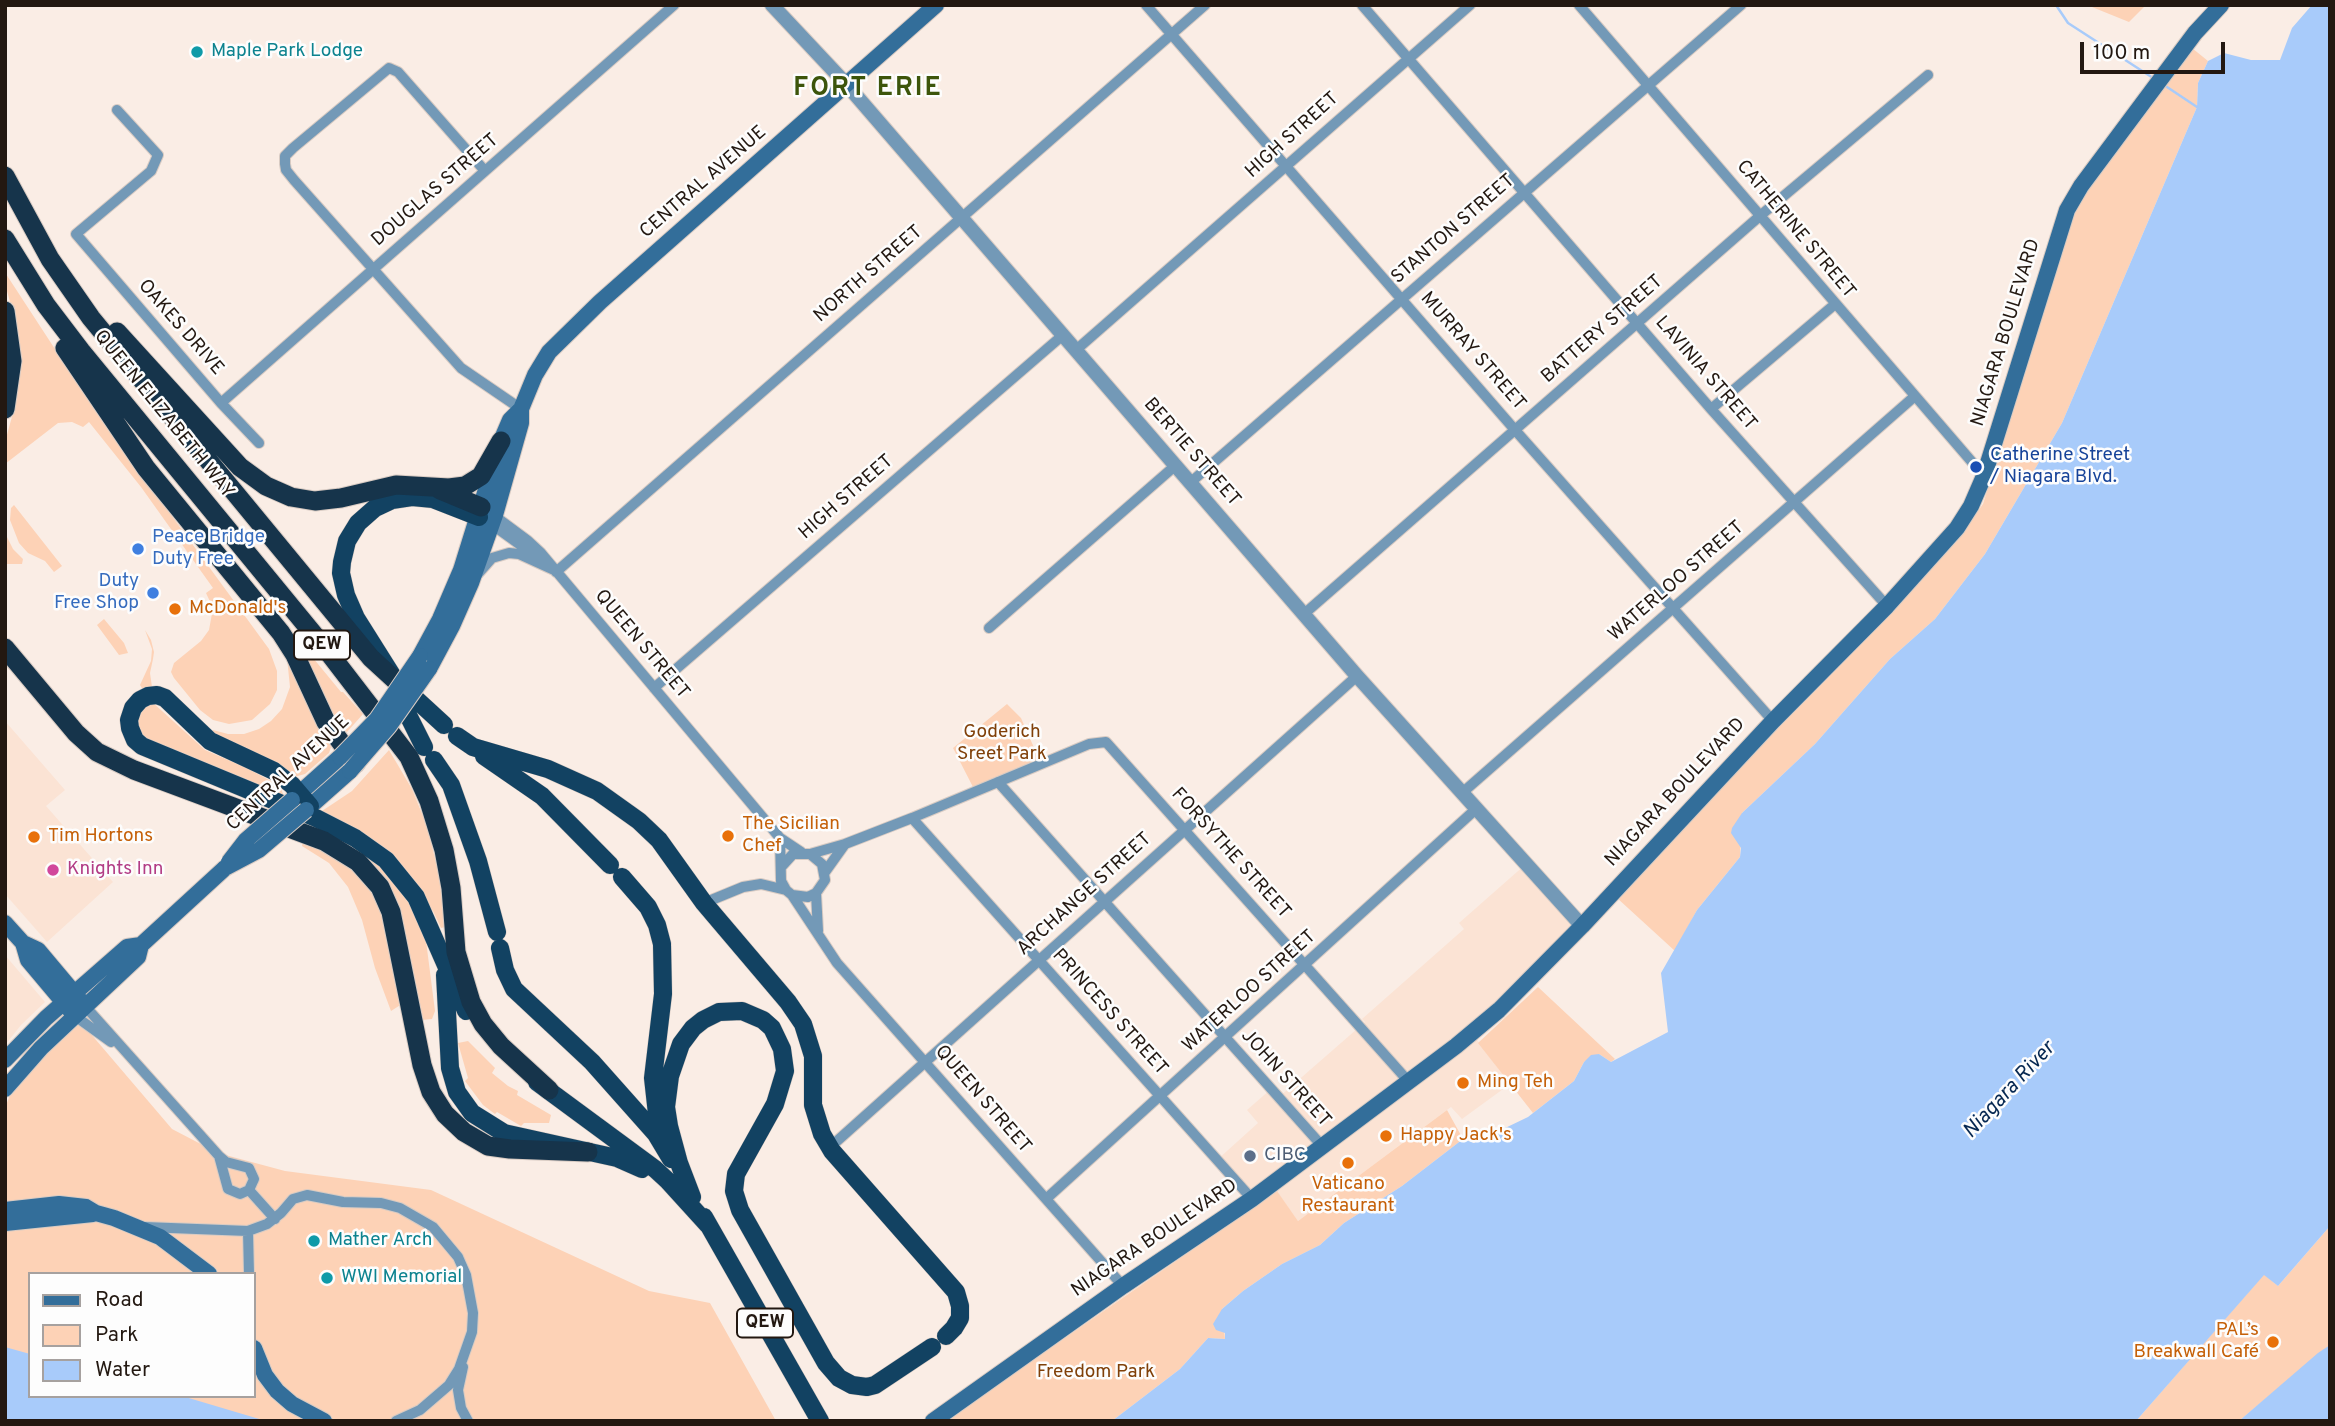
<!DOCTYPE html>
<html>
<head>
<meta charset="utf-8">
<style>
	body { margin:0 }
	#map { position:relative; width:2335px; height:1426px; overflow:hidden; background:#faede5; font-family:Overpass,sans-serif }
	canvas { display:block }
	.frame { position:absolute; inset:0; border:7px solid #231811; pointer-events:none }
	.legend { position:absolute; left:28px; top:1272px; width:228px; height:126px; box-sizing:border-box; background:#fdfdfd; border:2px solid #a6a19f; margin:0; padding:9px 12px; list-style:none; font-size:21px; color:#231811 }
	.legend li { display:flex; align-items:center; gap:14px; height:35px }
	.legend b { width:35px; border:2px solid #a6a19f }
	.scale { position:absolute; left:2080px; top:42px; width:145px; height:32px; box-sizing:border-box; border:4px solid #231811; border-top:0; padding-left:9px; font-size:21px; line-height:24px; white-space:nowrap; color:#231811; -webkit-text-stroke:5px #fdfdfd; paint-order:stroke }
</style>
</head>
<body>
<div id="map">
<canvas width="2335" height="1426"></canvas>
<div class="frame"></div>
<ul class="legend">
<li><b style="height:9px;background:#336e9a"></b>Road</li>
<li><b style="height:19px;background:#fdd2b6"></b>Park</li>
<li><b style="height:19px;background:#a8cbfa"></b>Water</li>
</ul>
<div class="scale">100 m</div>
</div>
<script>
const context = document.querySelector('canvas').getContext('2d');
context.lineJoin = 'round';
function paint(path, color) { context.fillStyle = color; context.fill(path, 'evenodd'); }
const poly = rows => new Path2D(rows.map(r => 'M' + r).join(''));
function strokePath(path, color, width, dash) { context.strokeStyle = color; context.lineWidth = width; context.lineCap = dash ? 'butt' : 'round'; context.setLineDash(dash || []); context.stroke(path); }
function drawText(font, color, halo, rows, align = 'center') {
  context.font = font + ' Overpass,sans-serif'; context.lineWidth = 5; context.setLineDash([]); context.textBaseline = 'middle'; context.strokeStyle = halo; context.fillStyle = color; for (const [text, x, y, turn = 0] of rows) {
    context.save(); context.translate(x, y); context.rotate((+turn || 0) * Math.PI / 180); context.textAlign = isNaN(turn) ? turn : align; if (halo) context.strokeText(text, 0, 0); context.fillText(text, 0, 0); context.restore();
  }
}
paint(poly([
	[5,721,65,790,46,806,113,882,47,942,5,894],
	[1526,864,1582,926,1472,1033,1510,1084,1462,1119,1451,1107,1298,1221,1272,1185,1252,1199,1217,1160,1258,1123,1247,1110,1271,1089,1279,1097,1365,1022,1362,1019,1464,929,1459,923],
	[5,955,45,1002,21,1025,5,1045]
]), '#fbe3d4');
paint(poly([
	[2087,5,2146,5,2129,22],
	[2192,48,2208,61,2198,83,2197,107,2062,423,1985,554,1935,619,1890,659,1815,744,1742,813,1740,857,1697,910,1675,951,1617,898,1783,716,1900,603,1957,541,1983,504,2071,216,2084,193],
	[6,274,98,415,269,649,277,671,277,690,270,704,252,720,229,724,213,720,200,710,174,678,171,672,174,663,201,641,209,630,213,608,206,593,213,588,141,487,89,422,83,427,72,422,58,423,5,464,5,442,13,413,14,316,5,284],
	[14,505,62,566,54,572,45,561,28,553,19,543,10,520,11,508],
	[5,533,13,549,23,559,22,564,5,564],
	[104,619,124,643,128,653,119,655,97,625],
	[286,625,341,692,343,692,363,714,347,732,337,723],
	[145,630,151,640,154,652,153,659,150,673,152,687,143,690,140,685,151,661,152,649],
	[287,658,331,747,329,753,305,774,294,777,211,734,213,730,228,734,244,734,259,729,271,721,282,709,290,687],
	[151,701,205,750,247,768,280,786,283,794,281,796,140,736,135,715],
	[1007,704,1021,718,1039,759,973,787,953,748],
	[389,750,412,789,427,826,439,875,445,927,441,928,433,911,319,813,352,791],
	[303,841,324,850,355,869,381,903,402,1004,391,1011,375,968,362,920,348,887,329,863,302,846],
	[349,842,377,862,403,890,425,933,435,1011,432,1019,422,1020,403,934,346,847],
	[1538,987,1615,1059,1611,1062,1599,1054,1584,1062,1574,1081,1533,1113,1478,1043],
	[79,1020,172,1129,218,1153,285,1171,431,1190,649,1291,710,1303,776,1421,239,1421,143,1396,254,1396,254,1274,30,1274,30,1368,5,1362,5,1108,23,1061],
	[468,1041,495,1068,492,1073,508,1086,518,1091,517,1095,551,1115,549,1123,524,1123,521,1126,497,1112,495,1114,483,1105,465,1081,468,1078,458,1043],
	[1447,1110,1463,1139,1402,1186,1344,1223,1320,1245,1282,1264,1243,1291,1222,1309,1225,1339,1208,1338,1180,1369,1112,1421,945,1421,1277,1191,1298,1221],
	[2330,1226,2330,1345,2239,1421,2136,1421,2264,1274,2278,1286]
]), '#fdd2b6');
paint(poly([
	[2312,5,2330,5,2330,1226,2278,1286,2264,1275,2136,1421,1112,1421,1180,1369,1208,1338,1225,1339,1225,1333,1216,1330,1213,1324,1222,1309,1243,1291,1282,1264,1320,1245,1344,1223,1402,1186,1463,1139,1474,1143,1528,1117,1574,1081,1584,1062,1591,1055,1599,1054,1611,1062,1668,1032,1661,973,1697,910,1740,857,1741,848,1731,833,1732,828,1742,813,1815,744,1890,659,1935,619,1985,554,2062,423,2197,107,2198,83,2208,61,2224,53,2251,60,2280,60,2292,28],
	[2330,1345,2330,1421,2239,1421,2318,1353],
	[5,1347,30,1354,30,1396,182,1396,266,1421,5,1421]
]), '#a8cbfa');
strokePath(poly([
	[2056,5,2068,23,2153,78],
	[2164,85,2197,107]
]), '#a8cbfa', 2.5);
const minor = poly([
	[1146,5,1515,430,1773,721],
	[1362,5,1711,409,1887,606],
	[1579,5,1984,476],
	[117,110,158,155,151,171,76,234,221,403,259,443],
	[485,171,398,72,389,68,293,148,285,156,285,164,286,170,294,180,461,368,521,409],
	[1076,350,1470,5],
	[221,403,674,5],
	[1711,409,1834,305],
	[1191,482,1741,5],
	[492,514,527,540,541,553,780,838,801,852],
	[487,521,537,557],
	[556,572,1205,5],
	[477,575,492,558,509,553,519,554,554,570],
	[1304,614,1761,215,1928,75],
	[989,628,1176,465],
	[654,688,1063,335],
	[998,782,1323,1147],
	[1462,793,1915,396],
	[912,818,1252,1199],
	[780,838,781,881,786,890,792,895,808,897,816,893,825,880,822,864,810,854,793,854,782,866],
	[810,854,845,844,912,818,1089,744,1106,742,1409,1082],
	[825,872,845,844],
	[816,893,818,931],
	[792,895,837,963,1123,1286],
	[704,903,743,887,761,884,786,890],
	[85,1006,219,1156],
	[75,1016,111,1042],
	[837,1141,1357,676],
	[219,1156,226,1162,249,1168,254,1179,249,1190,240,1194,228,1189,219,1156],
	[249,1190,275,1219],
	[1046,1199,1476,809],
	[145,1227,248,1231,267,1224,281,1213,293,1199,307,1195,343,1202,381,1203,400,1208,433,1227,458,1257,466,1275,473,1313,472,1332,459,1369,449,1385,420,1410,396,1421],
	[248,1231,249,1274],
	[463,1367,458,1390,461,1408,468,1421]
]);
const tertiary = poly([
	[772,5,847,85,1357,676,1582,926]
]);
const secondary = poly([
	[420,656,440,619,461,570,501,441,510,420,521,409],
	[429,669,452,626,471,583,495,515,521,423,521,409,535,375,549,352,600,302,936,5],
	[292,800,340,757],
	[306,810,350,771],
	[5,923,23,943,28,960,70,1010],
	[23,943,38,950,80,1000],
	[5,1060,46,1018,127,947,141,945],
	[5,1089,41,1048,138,957,141,945,225,868],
	[5,1210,59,1204,86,1207,96,1213,114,1218,160,1237,209,1274],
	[5,1223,93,1214],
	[254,1348,265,1375,277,1391,292,1404,324,1421],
	[933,1421,1123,1286,1252,1199,1456,1046,1499,1010,1582,926,1773,721,1887,606,1957,528,1971,506,1984,476,2067,210,2081,186,2195,33,2221,5]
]);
const trunk = poly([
	[401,701,424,747],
	[444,725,395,680,356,618,346,595,341,573,342,562,347,541,358,523,375,508,392,500,412,497,433,499,479,517],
	[457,736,473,747,548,769,597,791,639,821,659,840,704,903,788,1002,803,1024,813,1056,813,1105,822,1134,832,1151,956,1292,960,1306,960,1318,954,1328,946,1336],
	[484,756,542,796,610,865],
	[434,760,451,785,478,861,497,932],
	[310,806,292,785,274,771,210,741,165,698,157,695,148,696,140,700,133,708,129,720,130,728,135,740,142,746,316,818,355,838,386,860,416,897,466,1011],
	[622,877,648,907,657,925,662,944,663,994,653,1078,658,1123],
	[500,948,505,970,514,989,592,1062,656,1134,671,1159],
	[445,975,450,1068,457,1092,472,1113,504,1133,617,1158,642,1169],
	[537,1082,655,1169,668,1181,708,1225],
	[692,1197,679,1163,669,1126,666,1107,670,1076,681,1044,693,1028,703,1020,719,1012,742,1011,763,1020,772,1028,782,1049,785,1071,775,1104,736,1174,734,1191,740,1210,826,1363,839,1378,852,1385,867,1387,875,1385,932,1347],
	[704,1217,820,1421]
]);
const motorway = poly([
	[5,176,50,259,91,318,371,658,395,680],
	[5,239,46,305,81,351,329,653,409,757,429,801,444,850,451,888,456,952,471,1002,483,1024,501,1046,549,1090],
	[5,311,12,361,5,409],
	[117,332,240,467,266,486,291,497,315,501,341,498,396,485,449,488,465,486,481,476,501,441],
	[65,348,146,468,281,633,295,655,326,722,356,763],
	[440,490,481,507],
	[5,648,76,733,97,752,134,770,324,841,358,862,380,887,391,912,422,1065,431,1092,445,1114,464,1132,488,1146,510,1149,588,1152]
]);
strokePath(minor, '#d8cbc3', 12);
strokePath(tertiary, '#d8cbc3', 16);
strokePath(secondary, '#d8cbc3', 18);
strokePath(trunk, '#d8cbc3', 19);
strokePath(motorway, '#d8cbc3', 21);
strokePath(minor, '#7399b7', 10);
strokePath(tertiary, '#7399b7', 14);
strokePath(secondary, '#336e9a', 16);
strokePath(trunk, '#124262', 18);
strokePath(motorway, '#16344b', 19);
const secondaryBridge = poly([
	[340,757,377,719,420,656],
	[350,771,389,726,429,669],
	[229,862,246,840,292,800],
	[225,868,259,850,306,810]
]);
strokePath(secondaryBridge, '#d8cbc3', 18, []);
strokePath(secondaryBridge, '#336e9a', 16);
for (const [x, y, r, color] of [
	[197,52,7,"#0f9aa8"],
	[1976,467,7,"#1a4fb4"],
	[138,549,7,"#3f7fe0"],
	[153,593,7,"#3f7fe0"],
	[175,609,7,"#e8710a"],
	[728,836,7,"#e8710a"],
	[34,837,7,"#e8710a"],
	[53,870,7,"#d1479c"],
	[1463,1083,7,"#e8710a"],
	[1386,1136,7,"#e8710a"],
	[1250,1156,7,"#5c6f8a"],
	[1348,1163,7,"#e8710a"],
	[314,1241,7,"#0f9aa8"],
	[327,1278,7,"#0f9aa8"],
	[2273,1342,7,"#e8710a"]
]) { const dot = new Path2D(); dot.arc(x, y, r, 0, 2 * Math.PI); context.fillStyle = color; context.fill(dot); strokePath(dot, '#fdfdfd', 2.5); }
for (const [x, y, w] of [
	[322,645,56],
	[765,1323,56]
]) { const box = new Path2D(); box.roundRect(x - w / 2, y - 14.5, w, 29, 5); context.fillStyle = '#fdfdfd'; context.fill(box); strokePath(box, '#231811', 2); }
drawText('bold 18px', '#231811', null, [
	["QEW",322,645],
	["QEW",765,1323]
]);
drawText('19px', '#0d838f', '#fdfdfd', [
	["Maple Park Lodge",211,52],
	["Mather Arch",328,1241],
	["WWI Memorial",341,1278]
], 'left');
drawText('19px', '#231811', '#fdfdfd', [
	["HIGH STREET",1293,136,-42],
	["CENTRAL AVENUE",704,183,-41],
	["DOUGLAS STREET",436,191,-41],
	["STANTON STREET",1454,230,-41],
	["CATHERINE STREET",1795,230,50],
	["NORTH STREET",869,275,-41],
	["OAKES DRIVE",180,328,49],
	["BATTERY STREET",1603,330,-41],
	["NIAGARA BOULEVARD",2007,333,-73],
	["MURRAY STREET",1472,352,49],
	["LAVINIA STREET",1705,374,49],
	["QUEEN ELIZABETH WAY",163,415,51],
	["BERTIE STREET",1191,453,49],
	["HIGH STREET",847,498,-41],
	["WATERLOO STREET",1677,582,-41],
	["QUEEN STREET",641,645,50],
	["CENTRAL AVENUE",289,774,-43],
	["NIAGARA BOULEVARD",1676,793,-47],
	["FORSYTHE STREET",1230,854,48],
	["ARCHANGE STREET",1085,895,-42],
	["WATERLOO STREET",1250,992,-42],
	["PRINCESS STREET",1109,1013,48],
	["JOHN STREET",1285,1079,48],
	["QUEEN STREET",982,1100,49],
	["NIAGARA BOULEVARD",1155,1239,-34]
]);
drawText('19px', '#164399', '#fdfdfd', [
	["Catherine Street",1990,456],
	["/ Niagara Blvd.",1990,478]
], 'left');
drawText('19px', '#366cbe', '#fdfdfd', [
	["Peace Bridge",152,538],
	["Duty Free",152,560],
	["Duty",139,582,"right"],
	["Free Shop",139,604,"right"]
], 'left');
drawText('19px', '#c56008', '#fdfdfd', [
	["McDonald's",189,609],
	["The Sicilian",742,825],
	["Chef",742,847],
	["Tim Hortons",48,837],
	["Ming Teh",1477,1083],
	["Happy Jack's",1400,1136],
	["Vaticano",1348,1185,"center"],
	["Restaurant",1348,1207,"center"],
	["PAL’s",2259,1331,"right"],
	["Breakwall Café",2259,1353,"right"]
], 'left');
drawText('19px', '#804009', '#fdfdfd', [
	["Goderich",1002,733],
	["Sreet Park",1002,755],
	["Freedom Park",1096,1373]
]);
drawText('19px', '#b23c85', '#fdfdfd', [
	["Knights Inn",67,870]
], 'left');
drawText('19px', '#4e5e75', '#fdfdfd', [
	["CIBC",1264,1156]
], 'left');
drawText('italic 21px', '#062852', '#fdfdfd', [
	["Niagara River",2010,1091,-47]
]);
context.letterSpacing = '2px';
drawText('bold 26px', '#3d550b', '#fdfdfd', [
	["FORT ERIE",868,90]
]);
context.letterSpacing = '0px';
</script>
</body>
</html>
